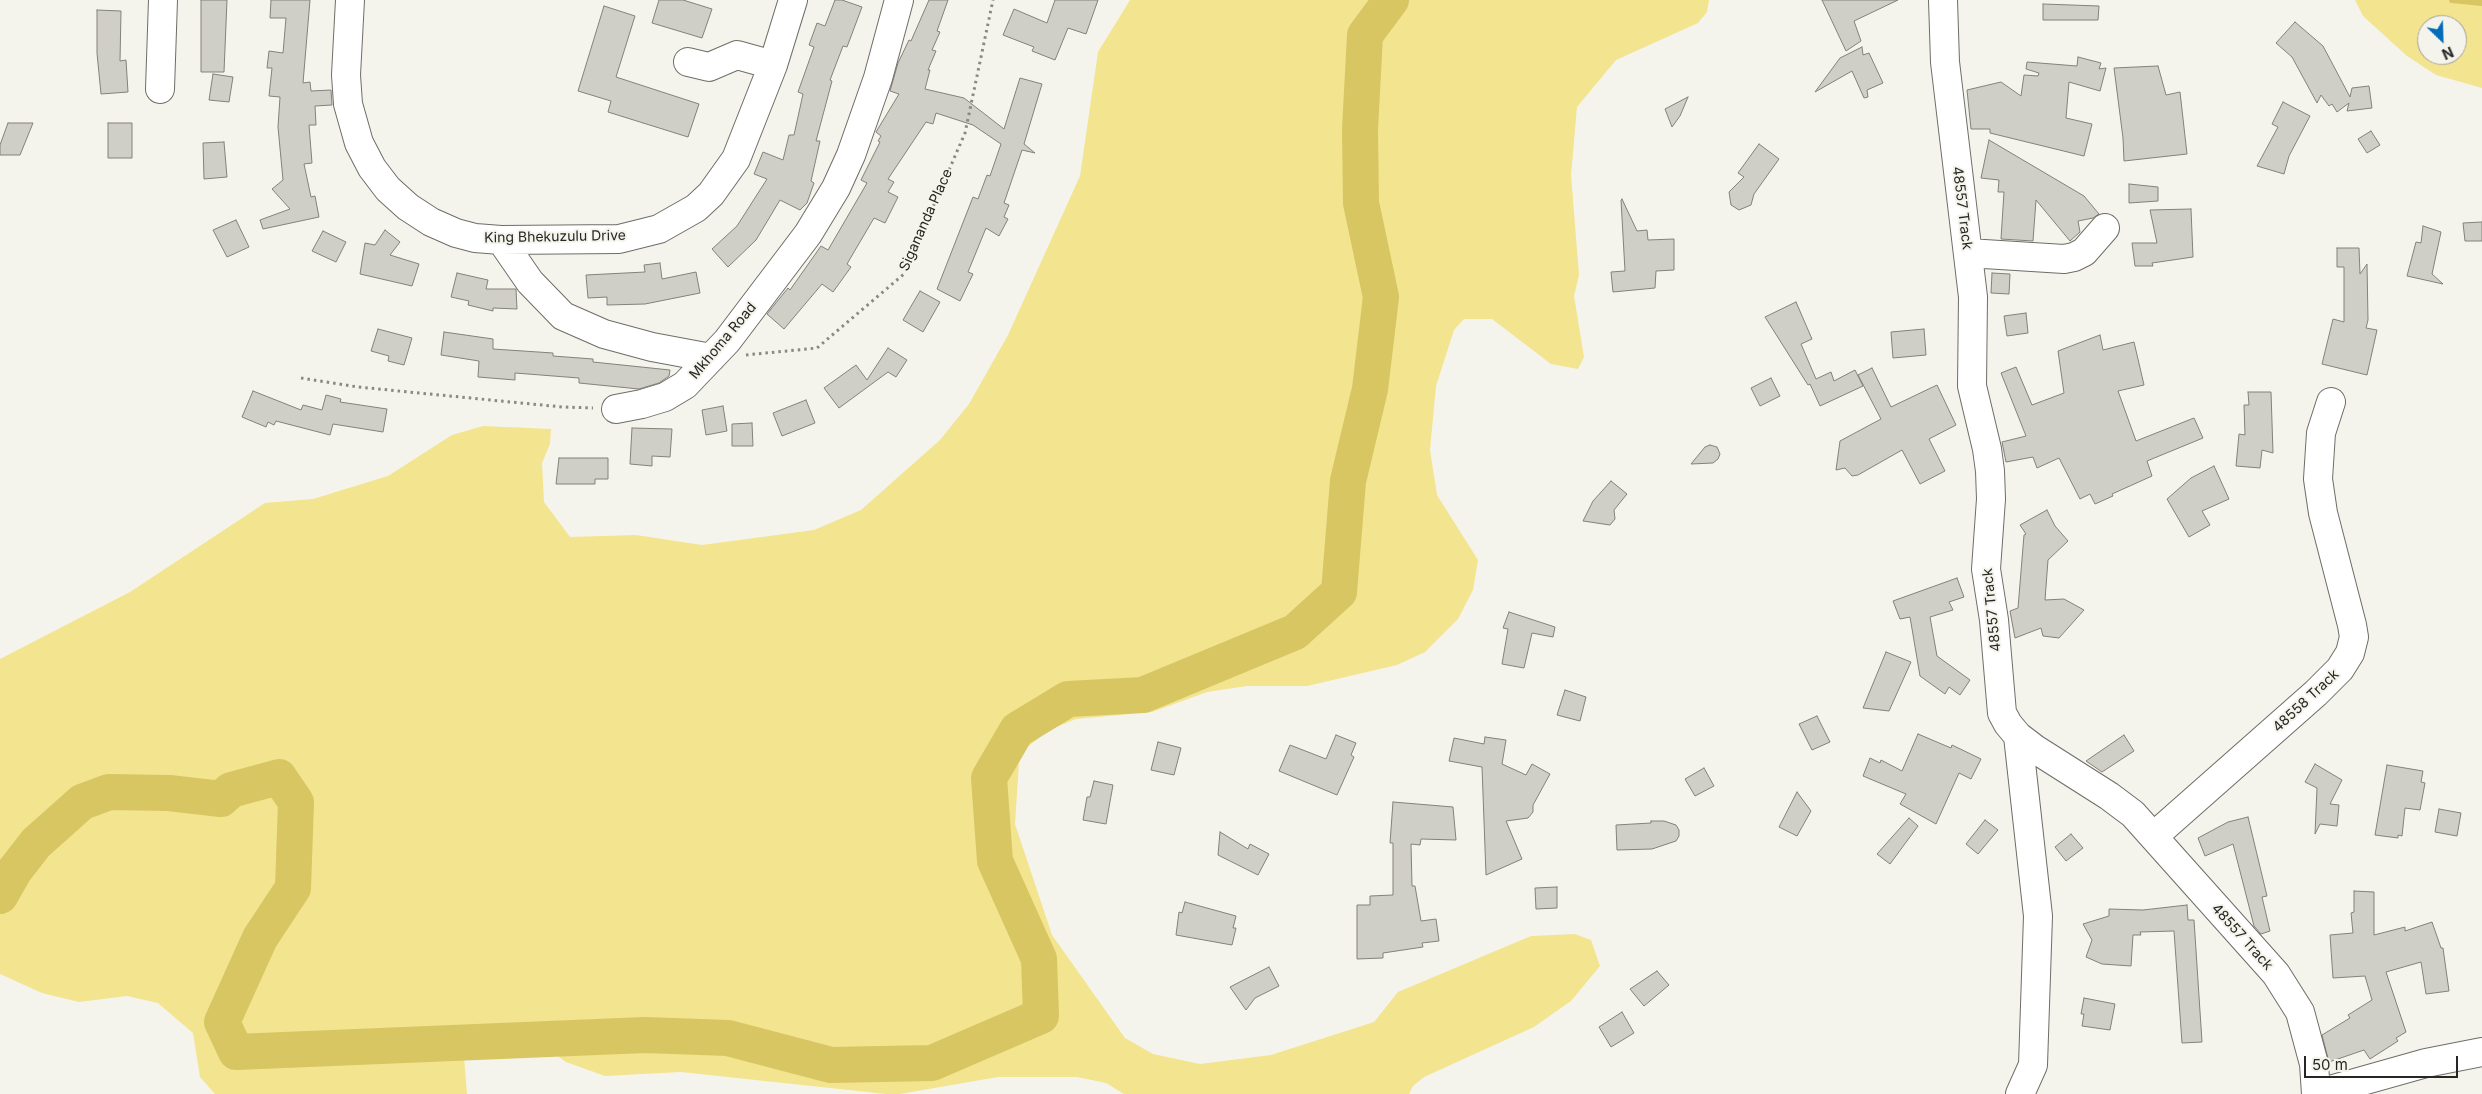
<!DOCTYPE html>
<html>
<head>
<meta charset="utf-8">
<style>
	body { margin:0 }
	#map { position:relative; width:2482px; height:1094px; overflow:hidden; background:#f5f4ec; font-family:Inter,sans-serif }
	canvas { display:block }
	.north { position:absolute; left:2417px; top:15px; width:50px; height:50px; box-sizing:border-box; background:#f5f4ec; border:1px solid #a2a29c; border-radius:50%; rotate:156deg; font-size:14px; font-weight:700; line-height:20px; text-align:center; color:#262623 }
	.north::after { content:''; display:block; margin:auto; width:18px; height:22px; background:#036db9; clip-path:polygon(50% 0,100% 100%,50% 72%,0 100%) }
	.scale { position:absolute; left:2304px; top:1056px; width:154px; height:22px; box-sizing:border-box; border:2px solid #262623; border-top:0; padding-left:6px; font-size:15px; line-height:18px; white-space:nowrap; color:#262623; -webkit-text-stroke:4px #f5f4ec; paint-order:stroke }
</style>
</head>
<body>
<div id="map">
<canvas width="2482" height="1094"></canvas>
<div class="north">N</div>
<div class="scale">50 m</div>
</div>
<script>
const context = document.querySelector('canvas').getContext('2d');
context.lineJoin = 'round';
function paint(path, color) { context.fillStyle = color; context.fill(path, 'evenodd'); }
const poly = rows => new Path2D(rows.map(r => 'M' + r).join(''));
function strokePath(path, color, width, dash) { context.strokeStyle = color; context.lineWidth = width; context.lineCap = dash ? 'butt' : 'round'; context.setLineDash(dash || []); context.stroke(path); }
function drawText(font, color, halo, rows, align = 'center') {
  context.font = font + ' Inter,sans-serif'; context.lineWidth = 4; context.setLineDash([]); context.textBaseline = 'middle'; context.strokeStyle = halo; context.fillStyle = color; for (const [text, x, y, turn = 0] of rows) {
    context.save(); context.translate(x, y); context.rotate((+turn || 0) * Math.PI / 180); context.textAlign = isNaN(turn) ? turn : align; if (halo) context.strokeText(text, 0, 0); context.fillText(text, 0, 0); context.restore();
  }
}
paint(poly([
	[1130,0,1709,0,1707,12,1698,23,1616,60,1577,107,1571,175,1579,275,1574,296,1584,357,1578,369,1551,364,1492,319,1464,319,1454,330,1436,386,1430,450,1437,495,1478,560,1473,590,1458,619,1425,652,1397,665,1307,686,1247,686,1207,692,1152,712,1076,719,1049,730,1026,748,1019,762,1015,824,1052,935,1125,1038,1153,1054,1200,1064,1271,1055,1374,1022,1398,992,1531,936,1575,934,1591,940,1600,966,1571,1001,1534,1027,1424,1077,1413,1086,1409,1094,1124,1094,1106,1083,1077,1077,998,1077,900,1094,886,1094,681,1072,605,1076,566,1062,518,1028,479,1028,464,1057,467,1094,215,1094,200,1077,193,1033,158,1003,127,996,79,1002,42,993,0,974,0,659,130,592,265,503,313,499,388,476,452,435,483,426,551,429,550,444,542,463,544,502,570,537,636,535,702,545,814,530,861,510,940,440,969,404,1008,335,1080,176,1098,52],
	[2355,0,2482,0,2482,88,2436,75,2407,56,2363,16],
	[2427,25,2457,25,2457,55,2427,55]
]), '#f3e48f');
strokePath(poly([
	[2452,0,2482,3]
]), '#d8c663', 6);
strokePath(poly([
	[0,896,15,870,36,843,82,802,109,792,169,793,221,799,231,790,279,777,296,802,293,888,260,938,222,1022,236,1052,645,1035,728,1038,831,1065,932,1063,1041,1016,1039,959,995,861,989,778,1017,730,1068,699,1143,695,1295,632,1339,592,1348,481,1370,389,1381,297,1361,203,1360,129,1365,35,1391,0]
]), '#d8c663', 36);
const building = poly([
	[201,0,227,0,224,72,201,72,201,0],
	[271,0,310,0,303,83,310,82,311,91,331,90,332,105,315,106,316,125,309,125,312,163,304,164,311,197,315,196,319,217,263,229,260,220,290,209,272,189,283,180,278,127,280,97,269,96,272,68,267,68,269,51,283,53,286,18,270,18,271,0],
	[659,0,683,0,712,9,702,38,652,23,659,0],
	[835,0,842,0,862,7,847,47,843,46,830,80,832,81,816,141,820,141,811,181,814,183,807,203,800,210,780,200,756,240,728,267,712,249,737,226,767,179,754,174,763,152,783,160,789,135,794,135,803,94,798,92,814,47,809,45,817,23,825,26,835,0],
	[929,0,948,0,937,31,940,32,932,50,936,51,928,70,930,70,925,89,964,98,1004,129,1020,78,1042,84,1024,144,1035,153,1022,150,1004,203,1009,205,1004,217,1008,219,999,236,986,228,968,272,973,274,960,301,937,289,973,197,978,199,987,175,990,176,1001,144,973,125,936,113,933,124,926,122,888,179,894,182,888,192,898,197,885,223,874,218,847,264,851,267,833,292,822,284,784,329,767,314,788,288,790,290,821,246,828,250,867,183,861,180,880,142,878,141,881,136,876,132,899,94,890,91,898,63,909,40,911,41,929,0],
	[1055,0,1098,0,1086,34,1068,28,1055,60,1032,51,1034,47,1003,35,1014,9,1047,23,1055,0],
	[1822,0,1898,0,1854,21,1861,41,1846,51,1822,0],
	[2043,4,2099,6,2098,20,2043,20,2043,4],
	[604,6,635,16,616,77,699,104,688,137,608,112,611,101,578,91,604,6],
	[97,10,121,11,120,61,126,60,128,92,101,94,97,53,97,10],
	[2295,22,2323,46,2350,97,2352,88,2369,86,2372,108,2347,111,2349,103,2337,112,2332,104,2329,106,2321,95,2317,103,2292,57,2276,43,2295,22],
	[1862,47,1863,55,1869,53,1883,83,1867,90,1868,97,1864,98,1852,71,1815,92,1840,58,1862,47],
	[2078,57,2101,63,2099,69,2106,68,2100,91,2069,82,2066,118,2092,124,2084,156,1990,133,1990,129,1971,129,1967,90,2001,82,2021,96,2024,75,2038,76,2039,73,2026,69,2027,62,2077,66,2078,57],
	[2158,66,2166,95,2180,92,2187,154,2124,161,2123,138,2114,68,2158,66],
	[213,74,233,77,229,102,209,100,213,74],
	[1688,97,1680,116,1672,127,1665,109,1688,97],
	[2283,102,2310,116,2289,156,2284,174,2257,166,2278,127,2272,124,2283,102],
	[8,123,33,123,20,155,0,155,0,145,8,123],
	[108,123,132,123,132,158,108,158,108,123],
	[2371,131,2380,145,2367,153,2358,139,2371,131],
	[1989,140,2084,196,2099,214,2093,218,2078,221,2080,232,2070,241,2036,200,2033,241,2001,239,2004,192,1998,192,1999,180,1981,178,1989,140],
	[224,142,227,177,204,179,203,143,224,142],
	[1759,144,1779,159,1754,194,1751,205,1739,210,1731,205,1729,192,1744,177,1738,173,1759,144],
	[2129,184,2158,187,2158,201,2129,203,2129,184],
	[1622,199,1637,231,1647,230,1648,240,1674,239,1674,270,1656,271,1655,288,1613,292,1611,272,1625,271,1621,200,1622,199],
	[2191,209,2193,257,2152,263,2153,266,2135,266,2132,243,2157,243,2150,210,2191,209],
	[236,220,249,247,227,257,213,230,236,220],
	[2482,222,2482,241,2465,241,2463,223,2482,222],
	[2423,226,2441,232,2432,274,2443,284,2407,276,2416,242,2421,243,2423,226],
	[385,230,400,242,390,255,419,264,412,286,360,274,365,243,375,245,385,230],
	[323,231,346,242,336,262,312,251,323,231],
	[2337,248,2359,248,2360,274,2367,264,2368,320,2366,328,2377,330,2367,375,2322,364,2333,319,2344,322,2344,267,2337,267,2337,248],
	[660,263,662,279,696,272,700,293,645,304,607,305,607,297,588,298,586,275,645,272,644,265,660,263],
	[457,273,488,280,486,289,516,289,517,309,493,308,493,311,468,305,469,301,451,297,457,273],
	[1992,273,2010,274,2009,294,1991,293,1992,273],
	[920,291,940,302,923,332,903,320,920,291],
	[1796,302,1812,339,1801,344,1816,379,1831,372,1834,381,1855,370,1863,386,1820,406,1810,384,1808,385,1765,317,1796,302],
	[2026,313,2028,333,2007,336,2004,316,2026,313],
	[378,329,412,338,404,365,388,361,389,356,371,351,378,329],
	[1924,329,1926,355,1893,358,1891,332,1924,329],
	[444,332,493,339,493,349,553,353,553,356,593,359,593,362,670,370,669,376,659,383,639,389,579,383,579,378,515,373,515,380,478,377,479,361,441,355,444,332],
	[2100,335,2103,350,2134,342,2144,385,2118,391,2136,441,2194,418,2203,438,2147,461,2152,476,2112,494,2113,496,2095,504,2090,494,2080,499,2059,458,2037,468,2033,457,2006,462,2002,442,2026,436,2001,373,2016,367,2032,405,2064,393,2058,351,2100,335],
	[888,348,907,360,896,377,888,372,839,408,824,388,856,365,867,380,888,348],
	[1872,368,1891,407,1937,385,1956,425,1929,439,1945,471,1920,484,1902,450,1858,475,1852,476,1845,468,1836,470,1840,441,1881,419,1858,375,1872,368],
	[1771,378,1780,396,1760,406,1751,388,1771,378],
	[253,391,301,410,303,405,322,410,326,395,341,399,340,402,387,409,383,432,333,424,330,435,276,421,274,425,268,422,266,427,242,417,253,391],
	[2248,392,2271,392,2273,453,2262,450,2260,468,2236,466,2239,434,2245,435,2244,405,2249,405,2248,392],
	[806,400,815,423,782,436,773,413,806,400],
	[723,406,727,431,706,435,702,410,723,406],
	[752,423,753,446,732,446,732,424,752,423],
	[632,428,672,429,670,457,652,456,652,466,630,464,632,428],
	[1710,445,1717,447,1720,454,1718,459,1713,463,1691,464,1705,447,1710,445],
	[559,458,608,458,608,479,595,479,595,484,556,484,559,458],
	[2214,466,2229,499,2202,511,2210,525,2189,537,2167,499,2191,478,2214,466],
	[1611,481,1627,494,1614,510,1615,519,1610,525,1583,521,1593,501,1611,481],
	[2047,510,2055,526,2068,541,2048,560,2045,600,2064,599,2084,610,2059,638,2043,636,2041,628,2015,638,2010,611,2018,608,2024,535,2026,534,2020,525,2047,510],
	[1957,578,1964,597,1949,602,1953,610,1930,617,1937,656,1970,680,1960,695,1949,687,1945,694,1920,676,1910,617,1900,619,1893,601,1957,578],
	[1509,612,1555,627,1553,637,1532,633,1524,668,1502,664,1508,629,1503,628,1509,612],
	[1886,652,1911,662,1889,711,1863,708,1886,652],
	[1565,690,1586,697,1580,721,1557,715,1565,690],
	[1817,716,1830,742,1812,750,1799,724,1817,716],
	[1918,734,1951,748,1952,745,1981,759,1971,779,1959,773,1936,824,1900,804,1906,794,1863,776,1870,758,1880,763,1881,760,1902,771,1918,734],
	[1336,735,1356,743,1351,755,1354,757,1337,795,1279,771,1290,745,1326,759,1336,735],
	[2124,735,2134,751,2102,772,2086,761,2124,735],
	[1485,737,1506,740,1502,764,1526,775,1532,764,1550,774,1533,805,1533,812,1528,818,1506,821,1522,859,1486,875,1482,767,1449,761,1454,738,1484,744,1485,737],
	[1158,742,1181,748,1174,775,1151,770,1158,742],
	[2315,764,2342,780,2330,804,2339,805,2337,826,2320,824,2315,834,2317,788,2305,782,2315,764],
	[2387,765,2423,771,2421,782,2425,783,2420,810,2405,808,2402,836,2398,835,2398,838,2375,835,2387,765],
	[1704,768,1714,786,1695,796,1685,779,1704,768],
	[1094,781,1113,785,1106,824,1083,820,1087,797,1090,797,1094,781],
	[1797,792,1811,811,1797,836,1779,827,1797,792],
	[1393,802,1453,807,1456,840,1421,839,1420,845,1411,844,1412,886,1415,886,1421,921,1436,919,1439,941,1422,943,1423,947,1383,953,1383,958,1357,959,1357,905,1370,905,1370,896,1393,895,1393,843,1390,843,1393,802],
	[2439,809,2461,813,2457,836,2435,832,2439,809],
	[2248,817,2267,896,2262,897,2270,931,2261,934,2254,926,2233,844,2205,856,2198,838,2228,822,2248,817],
	[1909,818,1918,826,1890,864,1877,854,1909,818],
	[1985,820,1998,830,1978,854,1966,844,1985,820],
	[1651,821,1664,821,1676,825,1679,830,1679,836,1676,841,1652,849,1617,850,1616,825,1651,823,1651,821],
	[1220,832,1248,849,1250,844,1269,854,1258,875,1218,855,1220,832],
	[2071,834,2083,848,2066,861,2055,847,2071,834],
	[1557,887,1557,908,1536,909,1535,888,1557,887],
	[2354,891,2374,892,2374,935,2405,927,2405,931,2432,922,2441,948,2443,948,2449,991,2426,994,2421,962,2386,972,2406,1032,2396,1038,2398,1041,2370,1059,2364,1050,2329,1062,2322,1035,2350,1018,2348,1015,2372,1000,2365,976,2333,978,2330,935,2353,933,2351,913,2354,912,2354,891],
	[1185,902,1236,916,1233,928,1236,928,1232,945,1176,935,1179,912,1182,913,1185,902],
	[2187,905,2188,920,2194,920,2202,1042,2182,1043,2174,931,2140,932,2141,935,2133,935,2131,966,2102,964,2086,957,2092,940,2083,924,2109,916,2109,909,2143,910,2187,905],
	[1269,967,1279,986,1255,998,1246,1010,1230,987,1269,967],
	[1657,971,1669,985,1644,1006,1630,989,1657,971],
	[2084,998,2115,1004,2110,1030,2082,1026,2084,1014,2081,1014,2084,998],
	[1622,1012,1634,1033,1611,1047,1599,1027,1622,1012]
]);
paint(building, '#d0cfc7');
strokePath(building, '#82817a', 1);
const minor = poly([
	[350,0,346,75,348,104,359,143,372,168,388,189,408,207,431,222,456,233,475,238,501,240,619,239,659,229,696,208,711,194,736,159,773,65,793,0],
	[1943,0,1945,62,1973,297,1972,386,1987,449,1990,471,1991,499,1986,569,1994,620,2002,713,2008,724,2018,736,2035,749,2109,796,2133,814,2276,974,2300,1012,2314,1064,2316,1094],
	[688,62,709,67,737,55,773,65],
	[160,89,163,0],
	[501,240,530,282,563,316,604,334,652,347,711,358],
	[1968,253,2064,259,2074,257,2084,252,2105,228],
	[616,409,642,404,665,397,685,385,727,341,808,234,836,188,851,155,878,78,899,0],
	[2018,736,2038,916,2033,1065,2020,1094],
	[2154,836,2316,693,2340,669,2350,653,2354,637,2352,625,2323,513,2318,479,2321,433,2331,402],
	[2316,1094,2426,1063,2482,1052]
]);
strokePath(minor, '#6e6d67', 30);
strokePath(poly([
	[746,355,817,348,904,274,965,133,993,0],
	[301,378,358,387,562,407,593,408]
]), '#898883', 3, [2.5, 4]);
strokePath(minor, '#fff', 28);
drawText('14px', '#262623', '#f5f4ec', [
	["48557 Track",1962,208,83],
	["Sigananda Place",926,220,-66],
	["King Bhekuzulu Drive",555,237,-1],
	["Mkhoma Road",723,341,-50],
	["48557 Track",1992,610,-96],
	["48558 Track",2306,701,-43],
	["48557 Track",2242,937,48]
]);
</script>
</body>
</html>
